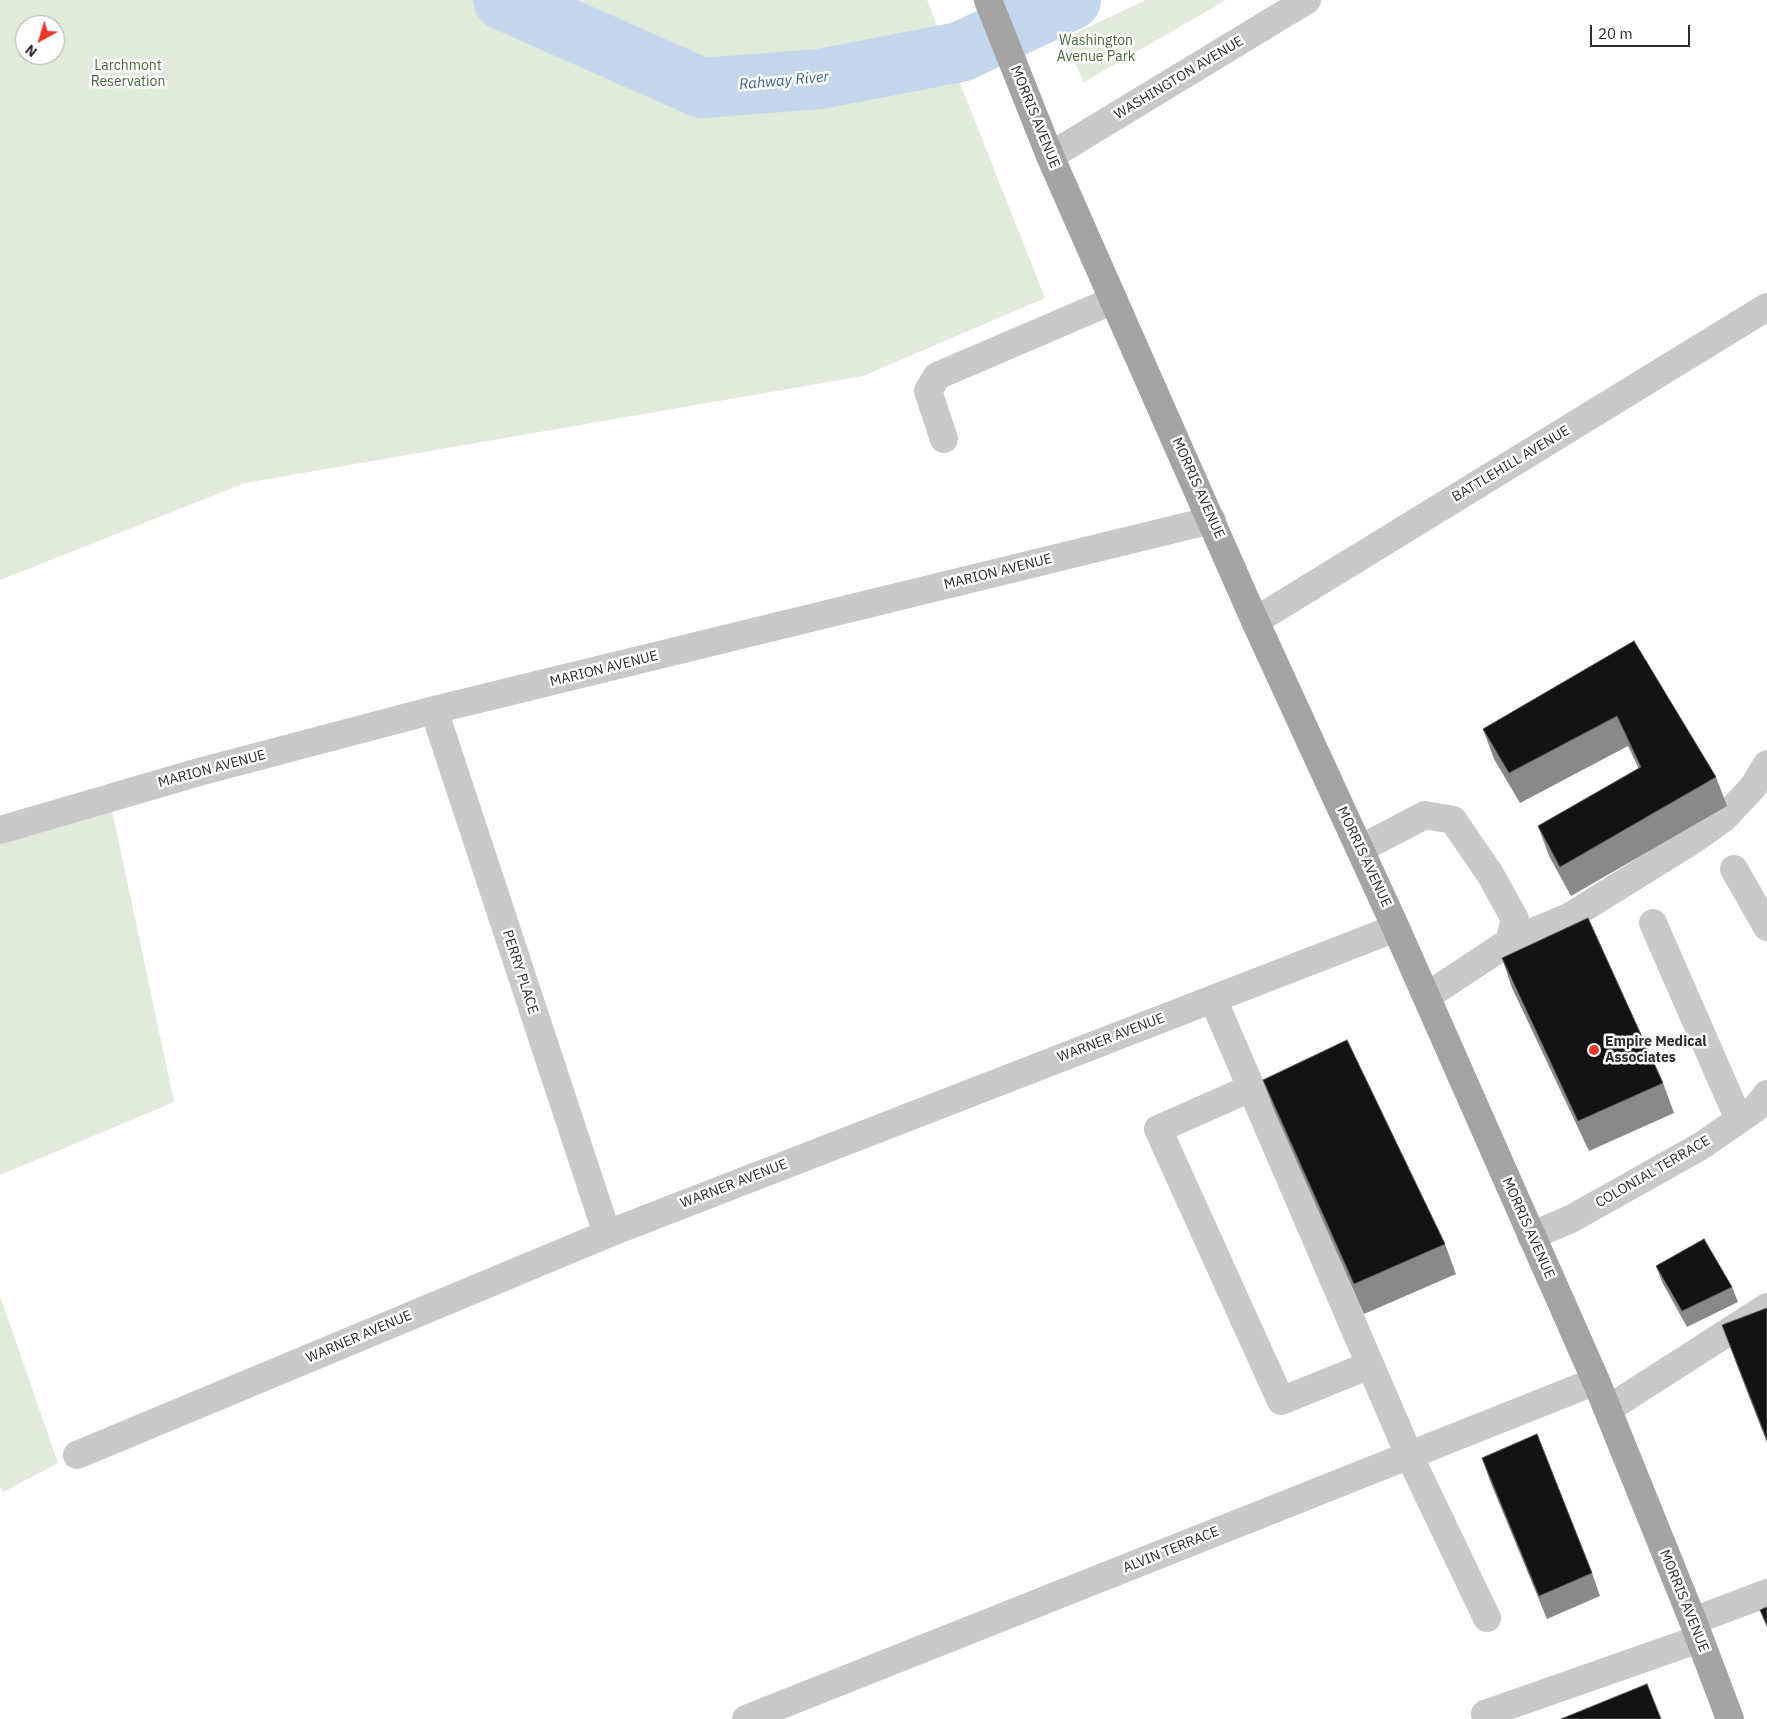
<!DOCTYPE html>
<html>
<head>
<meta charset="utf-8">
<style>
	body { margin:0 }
	#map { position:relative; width:1767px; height:1719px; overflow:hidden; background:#fff; font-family:"IBM Plex Sans",sans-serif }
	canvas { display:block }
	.north { position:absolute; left:15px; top:15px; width:50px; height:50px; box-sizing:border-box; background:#fff; border:1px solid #ababab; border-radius:50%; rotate:219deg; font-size:14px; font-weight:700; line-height:20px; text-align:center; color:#2c2c2c }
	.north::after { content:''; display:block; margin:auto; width:18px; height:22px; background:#ec3626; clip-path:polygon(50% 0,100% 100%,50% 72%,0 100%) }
	.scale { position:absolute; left:1590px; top:25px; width:100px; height:22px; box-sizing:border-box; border:2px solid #2c2c2c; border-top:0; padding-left:6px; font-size:15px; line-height:18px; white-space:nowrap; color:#2c2c2c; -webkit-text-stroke:4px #fff; paint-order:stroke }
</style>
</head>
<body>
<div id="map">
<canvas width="1767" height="1719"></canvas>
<div class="north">N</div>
<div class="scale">20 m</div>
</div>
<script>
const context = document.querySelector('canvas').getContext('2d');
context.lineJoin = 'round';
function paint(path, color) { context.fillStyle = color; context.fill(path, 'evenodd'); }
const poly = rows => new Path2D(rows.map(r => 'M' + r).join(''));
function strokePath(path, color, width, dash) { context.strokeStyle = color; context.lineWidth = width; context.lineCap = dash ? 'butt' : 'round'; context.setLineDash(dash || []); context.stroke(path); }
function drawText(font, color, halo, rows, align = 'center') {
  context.font = font + ' "IBM Plex Sans",sans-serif'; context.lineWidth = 5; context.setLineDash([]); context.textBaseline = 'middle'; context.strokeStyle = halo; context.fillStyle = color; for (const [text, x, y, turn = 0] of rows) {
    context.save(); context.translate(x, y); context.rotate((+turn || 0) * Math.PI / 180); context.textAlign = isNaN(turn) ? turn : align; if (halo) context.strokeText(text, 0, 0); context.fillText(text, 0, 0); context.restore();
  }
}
paint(poly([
	[0,0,927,0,1045,298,863,376,245,483,0,580],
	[25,25,55,25,55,55,25,55],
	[1146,0,1226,0,1084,82,1063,39],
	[109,796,174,1102,0,1175,0,826],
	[0,1296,58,1463,3,1492,0,1487]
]), '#e0ebd9');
strokePath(poly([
	[503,0,702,88,820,79,960,52,1071,0]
]), '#c4d6ec', 60);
strokePath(poly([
	[1050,156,1307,0],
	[944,439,928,391,937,376,1114,300],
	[1255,621,1767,307],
	[434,710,607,1234],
	[0,830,199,772,434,710,1212,520],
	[1360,849,1425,815,1453,820,1490,874,1515,919,1509,942,1427,996],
	[1734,869,1767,927],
	[1653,923,1739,1120],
	[1509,942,1569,917,1693,840,1724,818,1753,787,1767,764],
	[1213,999,1409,1455,1487,1618],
	[1251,1088,1158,1129,1281,1401,1370,1365],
	[1531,1236,1571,1219,1701,1146,1756,1108,1767,1094],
	[1608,1409,1767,1307],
	[77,1455,607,1234,1396,928],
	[1693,1621,1767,1593],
	[746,1719,1596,1381],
	[1487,1719,1485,1714,1699,1639]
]), '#c9c9c9', 28);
strokePath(poly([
	[988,0,1050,156,1255,621,1396,928,1596,1381,1693,1621,1730,1719]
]), '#a4a4a4', 28);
paint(poly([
	[1634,641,1716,777,1727,806,1571,896,1549,856,1538,826,1639,769,1628,746,1520,803,1494,759,1483,729],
	[1502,958,1663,1083,1674,1113,1589,1151,1512,988],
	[1263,1080,1445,1244,1456,1274,1364,1314,1274,1110],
	[1656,1266,1732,1287,1738,1302,1687,1327,1662,1282],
	[1767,1308,1767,1443,1738,1368,1722,1325],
	[1482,1458,1592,1573,1600,1596,1547,1619,1490,1481]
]), '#898989');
const building = poly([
	[1634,641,1716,777,1560,867,1538,826,1641,767,1617,716,1509,773,1483,729,1634,641],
	[1588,918,1663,1083,1578,1121,1502,958,1588,918],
	[1347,1040,1445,1244,1354,1284,1263,1080,1347,1040],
	[1704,1239,1732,1287,1682,1311,1656,1266,1704,1239],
	[1767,1308,1767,1440,1722,1325,1767,1308],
	[1537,1434,1592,1573,1539,1596,1482,1458,1537,1434],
	[1767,1607,1767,1626,1760,1610,1767,1607],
	[1647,1684,1661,1719,1561,1719,1647,1684]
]);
paint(building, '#131313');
strokePath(building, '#5a5a5a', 1);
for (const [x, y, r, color] of [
	[1594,1050,6,"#ec3626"]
]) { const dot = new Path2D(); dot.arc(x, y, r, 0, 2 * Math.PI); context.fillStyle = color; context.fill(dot); strokePath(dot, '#fff', 2); }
drawText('14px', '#486938', '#fff', [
	["Washington",1096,41],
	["Avenue Park",1096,57],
	["Larchmont",128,66],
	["Reservation",128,82]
]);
drawText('14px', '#2c2c2c', '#fff', [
	["WASHINGTON AVENUE",1179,78,-31],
	["MORRIS AVENUE",1035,117,68],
	["BATTLEHILL AVENUE",1511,464,-31],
	["MORRIS AVENUE",1198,488,66],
	["MARION AVENUE",998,572,-14],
	["MARION AVENUE",604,669,-14],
	["MARION AVENUE",212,769,-15],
	["MORRIS AVENUE",1364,857,65],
	["PERRY PLACE",520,972,72],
	["WARNER AVENUE",1111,1038,-21],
	["COLONIAL TERRACE",1653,1172,-30],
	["WARNER AVENUE",734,1184,-21],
	["MORRIS AVENUE",1528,1228,66],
	["WARNER AVENUE",359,1337,-23],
	["ALVIN TERRACE",1171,1550,-22],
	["MORRIS AVENUE",1684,1601,68]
]);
drawText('bold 14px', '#2c2c2c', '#fff', [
	["Empire Medical",1605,1042],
	["Associates",1605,1058]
], 'left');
drawText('italic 15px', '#386191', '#fff', [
	["Rahway River",784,81,-5]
]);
</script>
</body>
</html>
